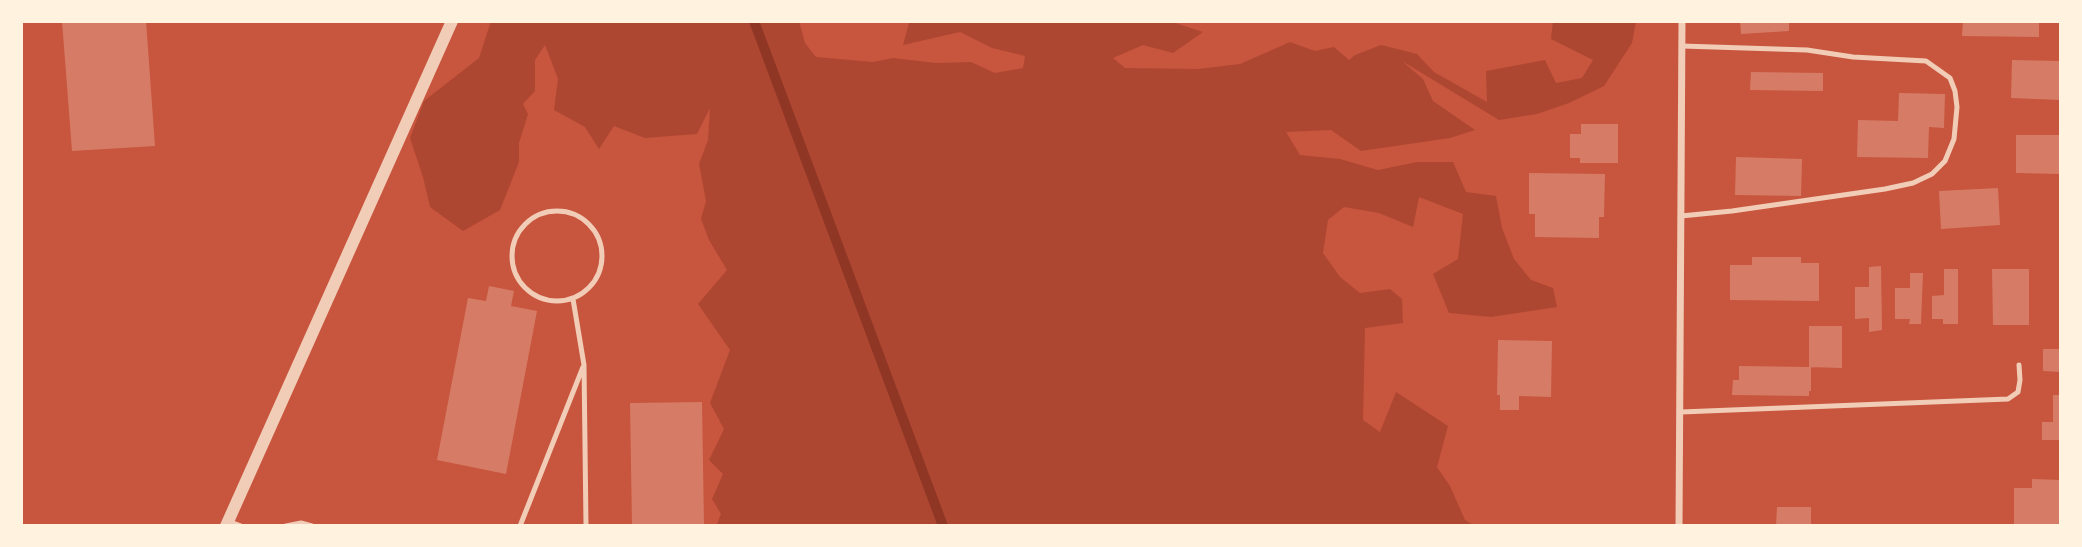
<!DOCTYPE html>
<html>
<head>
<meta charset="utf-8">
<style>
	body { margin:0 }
	#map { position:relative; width:2082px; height:547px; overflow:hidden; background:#c8553d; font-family:Mulish,sans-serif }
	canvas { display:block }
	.frame { position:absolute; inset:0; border:23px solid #fff3e0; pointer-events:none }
</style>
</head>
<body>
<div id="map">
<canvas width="2082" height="547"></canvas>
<div class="frame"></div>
</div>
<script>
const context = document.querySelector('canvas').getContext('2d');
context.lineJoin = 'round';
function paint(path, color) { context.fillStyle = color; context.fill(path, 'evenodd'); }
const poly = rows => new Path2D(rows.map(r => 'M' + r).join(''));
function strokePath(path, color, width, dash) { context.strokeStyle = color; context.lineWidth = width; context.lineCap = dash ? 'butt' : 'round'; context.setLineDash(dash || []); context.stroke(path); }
paint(poly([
	[491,21,799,21,805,43,816,57,873,62,893,58,936,63,971,62,995,73,1023,68,1025,56,992,48,960,32,903,45,909,23,930,21,1169,21,1203,32,1173,53,1143,45,1113,58,1125,68,1198,69,1240,64,1290,42,1315,51,1334,47,1349,60,1355,55,1381,45,1417,54,1434,72,1487,102,1486,71,1545,60,1556,83,1582,78,1593,60,1551,39,1553,21,1636,21,1632,43,1604,86,1569,103,1537,114,1499,120,1402,61,1423,79,1433,101,1475,130,1450,138,1361,151,1331,130,1286,132,1300,155,1340,159,1378,170,1417,162,1453,162,1466,192,1496,196,1502,228,1514,259,1531,280,1553,288,1557,307,1491,317,1449,313,1433,274,1458,259,1463,214,1419,197,1413,227,1379,213,1344,207,1328,220,1323,253,1340,277,1360,293,1390,289,1402,299,1403,323,1365,328,1363,420,1380,432,1396,392,1448,426,1437,467,1450,486,1465,520,1475,526,716,526,721,514,712,499,723,474,709,460,724,429,710,403,730,350,698,304,727,270,709,240,701,219,706,201,699,164,708,140,710,108,697,134,645,138,614,126,599,149,585,127,554,110,558,79,545,45,535,60,535,91,523,104,528,114,519,143,519,162,500,210,463,231,430,207,423,177,410,138,424,101,479,58]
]), '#ae4732');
strokePath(poly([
	[754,21,943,526]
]), '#8f3625', 10);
paint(poly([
	[62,21,146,21,155,146,72,151],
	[1740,21,1789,21,1789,31,1741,34],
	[1963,21,2039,21,2039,37,1962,36],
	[2012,60,2061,61,2061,100,2011,98],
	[1751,72,1823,73,1823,91,1750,90],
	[1899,93,1945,94,1944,128,1929,127,1928,158,1857,157,1858,120,1898,121],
	[1581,124,1618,124,1618,163,1580,163,1580,158,1570,158,1570,134,1581,134],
	[2016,135,2061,135,2061,174,2016,173],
	[1736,157,1802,159,1801,196,1735,195],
	[1529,173,1605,174,1604,217,1599,217,1599,238,1535,237,1535,214,1529,214],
	[1998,188,2000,225,1941,229,1939,191],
	[1752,257,1801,257,1801,263,1819,263,1819,301,1730,300,1730,265,1752,265],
	[1881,266,1882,330,1869,332,1869,318,1855,319,1855,287,1869,287,1869,267],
	[1944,269,1958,269,1958,324,1943,324,1943,319,1932,319,1932,296,1944,295],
	[1992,269,2029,269,2029,325,1993,325],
	[1910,273,1923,273,1921,324,1909,324,1910,319,1895,319,1895,288,1910,288],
	[489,286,514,291,511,306,537,311,506,474,437,460,468,298,486,301],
	[1809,326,1842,326,1842,368,1809,367],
	[1498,340,1552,341,1551,397,1519,396,1519,410,1500,410,1500,395,1497,395],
	[2043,349,2061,349,2061,372,2043,371],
	[1739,366,1811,367,1811,391,1809,391,1809,396,1732,395,1733,380,1739,380],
	[2053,395,2061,395,2061,440,2042,440,2042,422,2053,422],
	[702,402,704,526,632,526,630,403],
	[2032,479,2061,480,2061,526,2014,526,2014,488,2032,488],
	[1777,507,1811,507,1811,526,1776,526]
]), '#d67c66');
strokePath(poly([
	'512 256a45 45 0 1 1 90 0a45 45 0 1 1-90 0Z',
	[1681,216,1732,211,1885,189,1913,183,1932,174,1945,161,1954,139,1957,107,1955,91,1950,78,1926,61,1853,57,1807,50,1682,46],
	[573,299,584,365,586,526],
	[1681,412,2008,399,2018,392,2020,380,2019,365],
	[228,521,241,526],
	[286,526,301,523,312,526],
	[520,526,583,367]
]), '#f1ccb7', 5);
strokePath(poly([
	[1679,526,1682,21]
]), '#f1ccb7', 7);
strokePath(poly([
	[226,526,452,21]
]), '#f1ccb7', 12);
</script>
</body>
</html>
